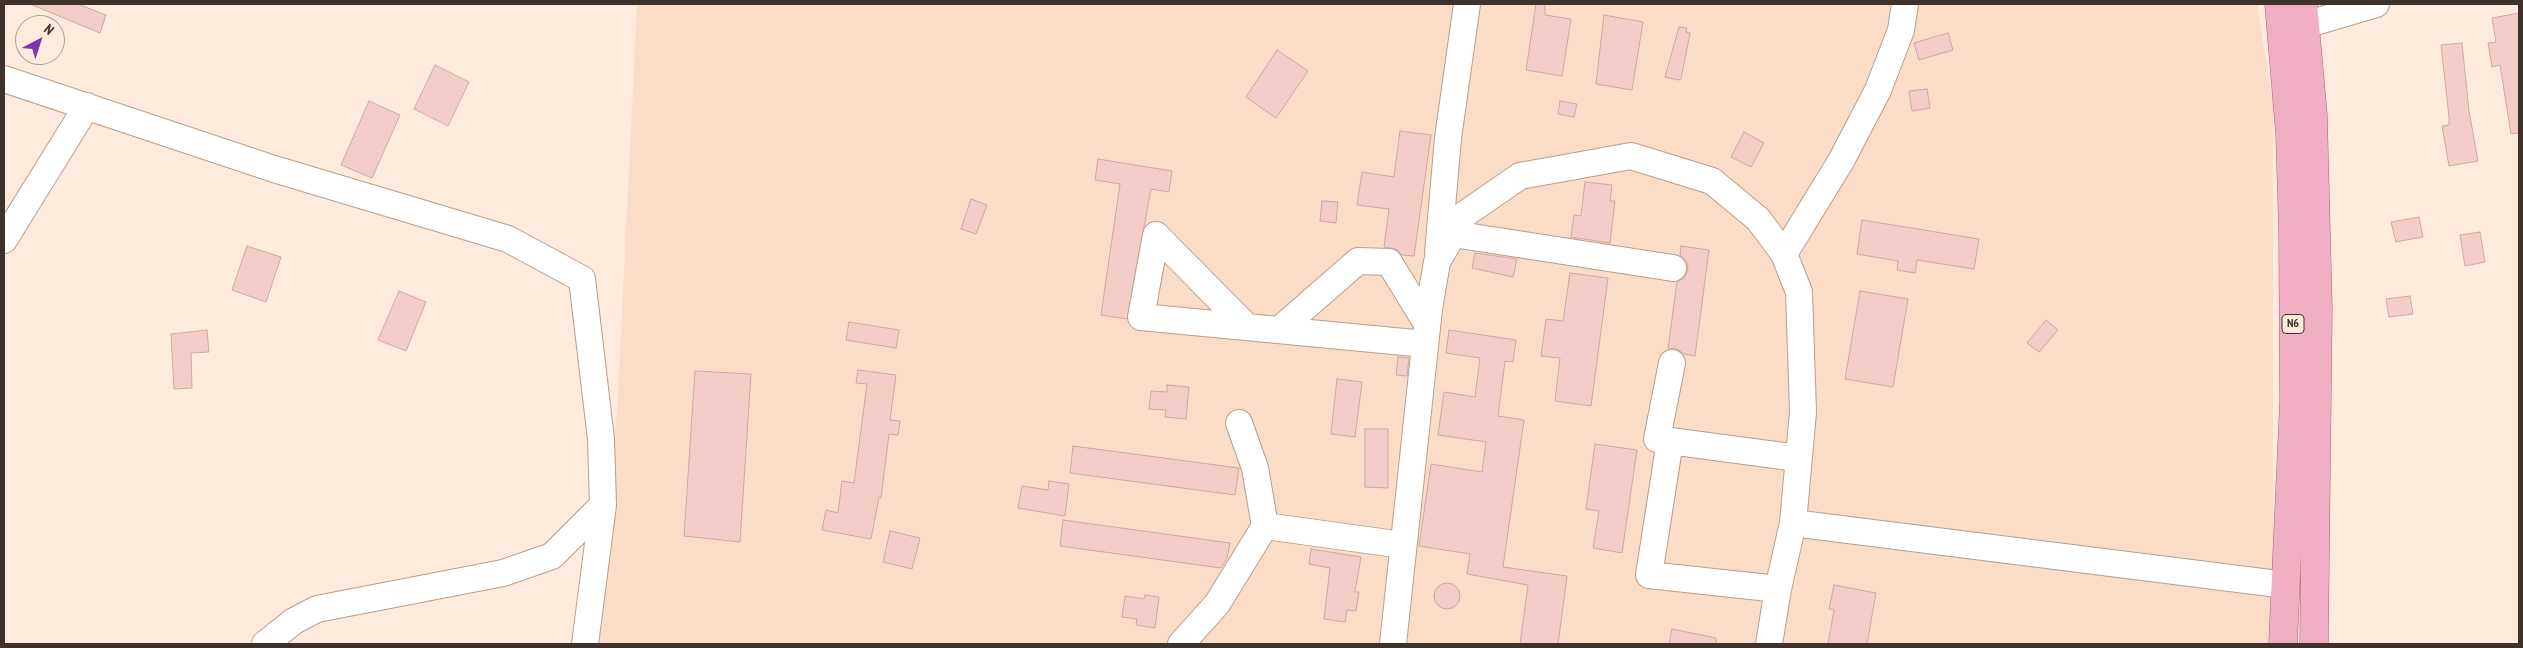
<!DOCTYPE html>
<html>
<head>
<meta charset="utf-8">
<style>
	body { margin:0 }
	#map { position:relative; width:2523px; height:648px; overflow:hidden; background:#feebde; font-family:"PT Sans Narrow",sans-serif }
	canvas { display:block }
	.frame { position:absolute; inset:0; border:5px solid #3e322a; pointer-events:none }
	.north { position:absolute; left:15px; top:15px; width:50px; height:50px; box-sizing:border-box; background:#feebde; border:1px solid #b1a196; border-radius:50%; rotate:40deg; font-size:14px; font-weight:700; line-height:20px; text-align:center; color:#3e322a }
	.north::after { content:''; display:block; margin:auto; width:18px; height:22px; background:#7938ad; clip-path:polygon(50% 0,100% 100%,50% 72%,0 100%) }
</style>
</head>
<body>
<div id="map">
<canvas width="2523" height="648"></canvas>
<div class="frame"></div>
<div class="north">N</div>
</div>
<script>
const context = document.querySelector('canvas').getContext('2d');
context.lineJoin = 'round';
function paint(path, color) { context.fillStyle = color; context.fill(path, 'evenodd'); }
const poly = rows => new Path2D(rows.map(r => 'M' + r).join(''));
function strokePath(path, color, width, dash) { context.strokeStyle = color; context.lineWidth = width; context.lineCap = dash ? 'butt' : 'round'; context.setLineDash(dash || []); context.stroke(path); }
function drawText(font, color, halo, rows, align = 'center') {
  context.font = font + ' "PT Sans Narrow",sans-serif'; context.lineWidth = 4; context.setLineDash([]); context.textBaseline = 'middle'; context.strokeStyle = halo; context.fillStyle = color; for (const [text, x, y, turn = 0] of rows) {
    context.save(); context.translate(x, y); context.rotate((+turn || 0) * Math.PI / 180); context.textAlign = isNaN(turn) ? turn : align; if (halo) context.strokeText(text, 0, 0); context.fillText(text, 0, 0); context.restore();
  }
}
paint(poly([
	[637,4,2257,4,2273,104,2273,644,598,644,618,396]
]), '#fadcc7');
const building = poly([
	[30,4,78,4,106,15,100,33,30,4],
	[1536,4,1545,4,1545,15,1571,19,1562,76,1526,70,1536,4],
	[2519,13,2519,133,2511,134,2500,65,2492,67,2488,43,2496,42,2492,18,2519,13],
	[1604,15,1643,22,1632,90,1596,84,1604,15],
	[1679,27,1687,28,1686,32,1690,33,1681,79,1678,80,1665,77,1679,27],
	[1948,33,1953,50,1919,60,1914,43,1948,33],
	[2462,43,2469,111,2478,161,2449,166,2442,126,2449,125,2449,117,2441,45,2462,43],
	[1277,50,1308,71,1276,118,1246,97,1277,50],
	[435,65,469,82,448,126,414,109,435,65],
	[1927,89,1930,108,1912,111,1909,91,1927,89],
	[369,101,400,115,372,178,341,165,369,101],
	[1560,101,1577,104,1574,117,1558,114,1560,101],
	[1400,131,1431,135,1414,256,1402,255,1396,249,1384,247,1389,209,1357,205,1362,172,1394,177,1400,131],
	[1744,132,1764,143,1751,167,1731,157,1744,132],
	[1098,159,1172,171,1169,192,1151,189,1127,319,1101,315,1120,184,1095,180,1098,159],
	[1585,182,1612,185,1610,201,1615,201,1610,243,1571,237,1574,215,1581,216,1585,182],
	[971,199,987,205,976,234,961,229,971,199],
	[1322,201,1338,202,1336,223,1320,221,1322,201],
	[2419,217,2423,237,2396,242,2391,222,2419,217],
	[1862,220,1979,239,1974,269,1917,260,1915,273,1897,270,1898,261,1857,254,1862,220],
	[2480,232,2485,262,2465,266,2460,235,2480,232],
	[247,246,281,257,266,302,232,290,247,246],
	[1681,246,1709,250,1695,356,1684,354,1675,348,1668,349,1677,282,1684,278,1688,270,1687,262,1680,255,1681,246],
	[1475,253,1517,259,1513,277,1472,268,1475,253],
	[1570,273,1608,278,1591,406,1555,401,1560,358,1541,356,1546,319,1563,321,1570,273],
	[399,291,426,302,406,351,378,340,399,291],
	[1860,291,1908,299,1893,387,1845,379,1860,291],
	[2410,296,2413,314,2389,317,2386,299,2410,296],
	[2046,320,2058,330,2039,352,2027,343,2046,320],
	[849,322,899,330,896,348,846,340,849,322],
	[207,330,209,352,191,353,192,388,174,389,171,334,207,330],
	[1449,330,1516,340,1513,362,1505,361,1498,416,1524,420,1503,567,1567,576,1558,644,1520,644,1528,585,1467,574,1470,554,1419,546,1431,464,1482,472,1486,442,1438,435,1444,392,1475,397,1480,358,1446,353,1449,330],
	[1398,357,1409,358,1407,376,1396,375,1398,357],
	[858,370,896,375,890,420,900,421,898,435,889,434,881,498,879,497,871,539,822,530,826,510,838,513,842,481,854,483,867,384,856,383,858,370],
	[695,371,751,374,740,542,684,536,695,371],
	[1337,379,1362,382,1355,437,1331,434,1337,379],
	[1167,385,1189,387,1186,419,1165,417,1166,410,1149,409,1151,391,1167,392,1167,385],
	[1365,429,1388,429,1388,488,1365,487,1365,429],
	[1595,444,1637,450,1622,553,1593,548,1599,511,1586,509,1595,444],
	[1073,446,1239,468,1235,495,1070,473,1073,446],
	[1049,481,1069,484,1065,516,1018,508,1022,486,1048,490,1049,481],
	[1063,520,1230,543,1227,558,1221,568,1060,546,1063,520],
	[890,531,920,538,912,569,883,562,890,531],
	[1311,549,1361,557,1355,592,1359,592,1356,611,1347,610,1345,622,1324,619,1330,568,1309,564,1311,549],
	'1434 596a13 13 0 1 1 26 0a13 13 0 1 1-26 0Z',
	[1834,585,1876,593,1867,644,1828,644,1834,610,1829,609,1834,585],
	[1145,595,1159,597,1155,628,1136,625,1137,619,1122,617,1125,596,1144,599,1145,595],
	[1672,629,1716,638,1716,644,1669,644,1672,629]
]);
paint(building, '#f4cdc8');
strokePath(building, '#cea9a3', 1);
const minor = poly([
	[2283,29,2305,25,2376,4],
	[4,79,274,169,508,239,582,279,601,439,603,505,585,644],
	[1453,234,1673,268],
	[4,240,87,106],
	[1438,253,1448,138,1467,4],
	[1784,254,1841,161,1878,90,1901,30,1905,4],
	[1247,327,1156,235,1141,317,1425,344],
	[1279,330,1358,261,1389,262,1427,324],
	[1239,423,1255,468,1265,526],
	[1670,441,1657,439,1672,363],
	[1793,523,2286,585],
	[1778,589,1649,575,1670,441,1798,458],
	[265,644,294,621,317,609,503,573,552,556,603,505],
	[1181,644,1217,604,1265,526,1403,545],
	[1393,644,1429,309,1437,262,1465,214,1520,176,1631,156,1712,181,1758,219,1784,254,1799,292,1803,412,1793,523,1778,589,1769,644]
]);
const major = poly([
	[2279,4,2290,134,2293,232,2294,401,2283,644],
	[2303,4,2313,115,2318,309,2314,644]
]);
strokePath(minor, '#ba9e8a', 28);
strokePath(major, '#ac6073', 29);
strokePath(minor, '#fff', 26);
strokePath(major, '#f1afc3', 28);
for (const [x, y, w] of [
	[2293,324,22]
]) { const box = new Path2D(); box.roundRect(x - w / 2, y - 9.5, w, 19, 4); context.fillStyle = '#feebde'; context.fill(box); strokePath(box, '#3e322a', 1); }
drawText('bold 12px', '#3e322a', null, [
	["N6",2293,324]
]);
</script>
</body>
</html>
